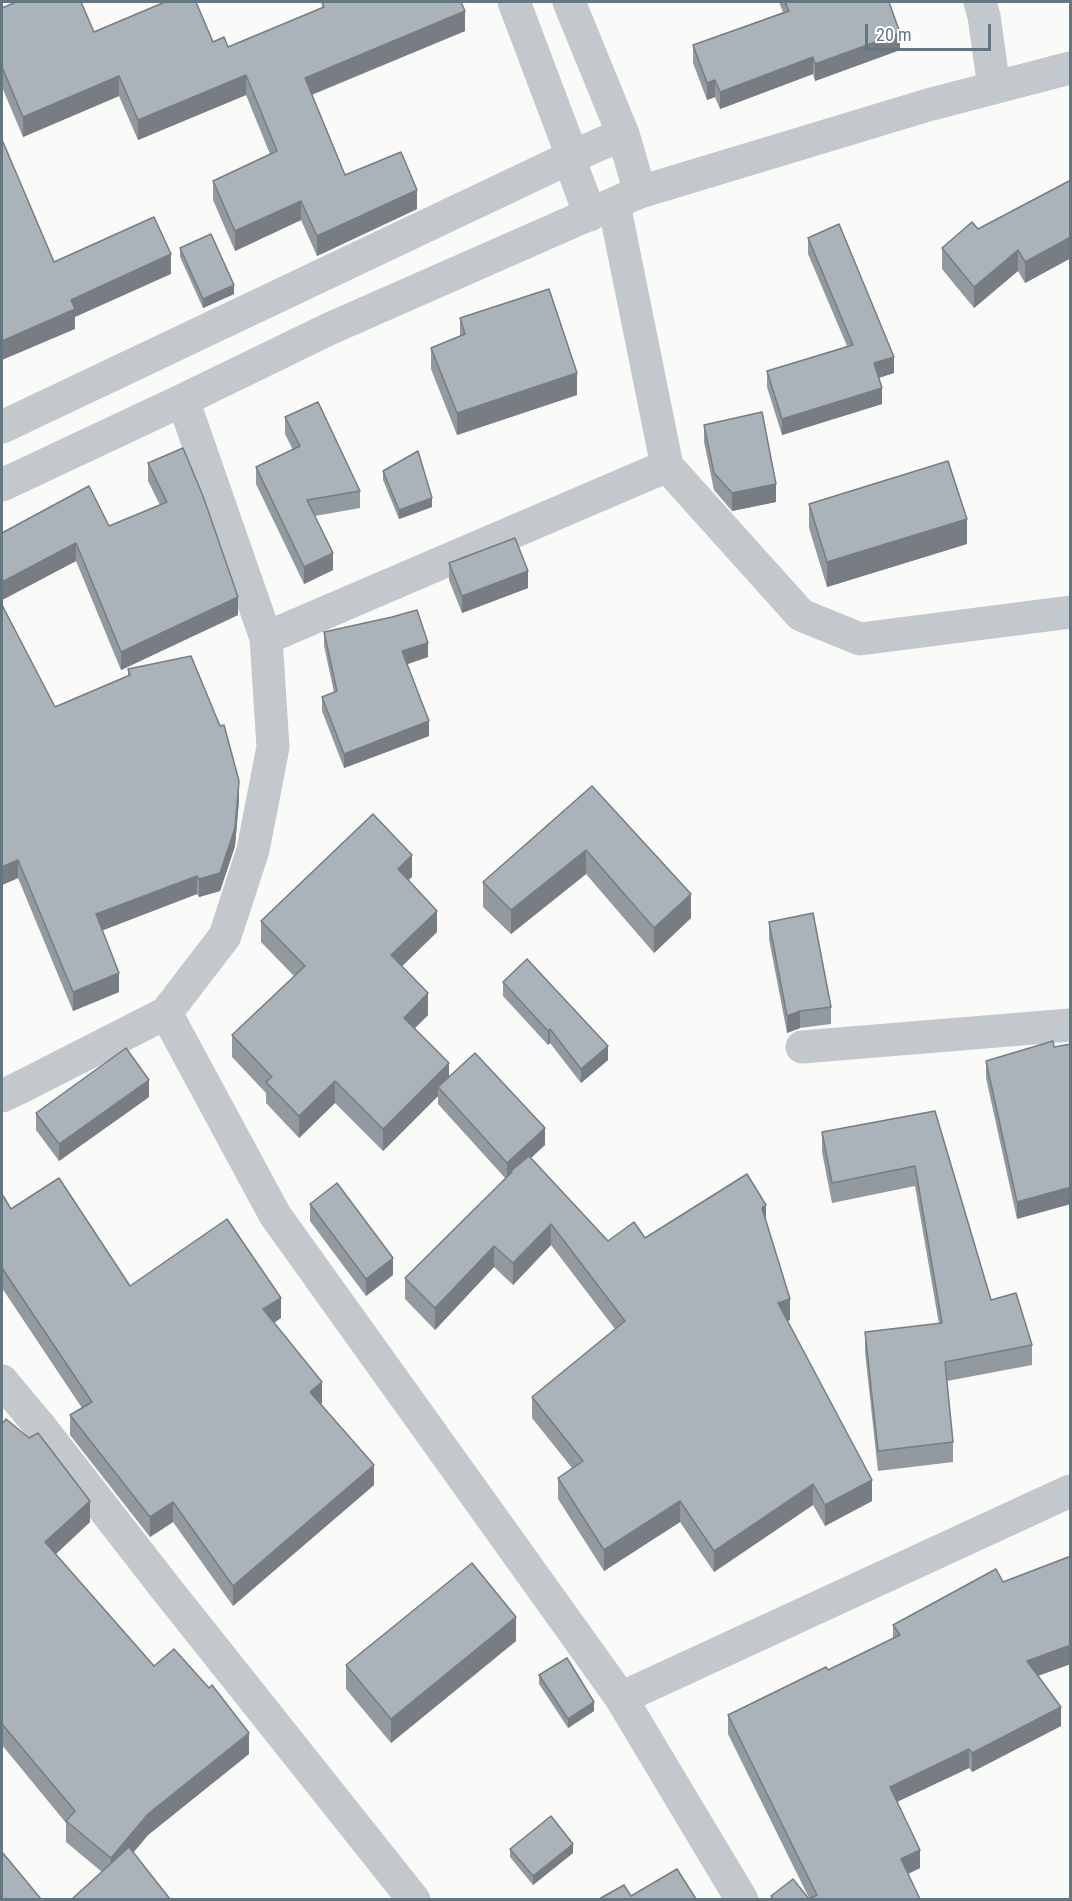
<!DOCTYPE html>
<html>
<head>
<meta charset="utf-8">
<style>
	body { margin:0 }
	#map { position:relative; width:1072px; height:1901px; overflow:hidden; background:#fafaf8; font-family:"Roboto Condensed",sans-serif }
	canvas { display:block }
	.frame { position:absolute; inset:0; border:3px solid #657683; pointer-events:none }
	.scale { position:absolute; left:865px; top:24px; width:126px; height:27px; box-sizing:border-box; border:3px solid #657683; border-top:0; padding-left:8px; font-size:18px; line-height:21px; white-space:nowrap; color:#657683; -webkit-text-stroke:4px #fff; paint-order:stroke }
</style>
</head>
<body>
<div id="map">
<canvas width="1072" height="1901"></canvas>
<div class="frame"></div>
<div class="scale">20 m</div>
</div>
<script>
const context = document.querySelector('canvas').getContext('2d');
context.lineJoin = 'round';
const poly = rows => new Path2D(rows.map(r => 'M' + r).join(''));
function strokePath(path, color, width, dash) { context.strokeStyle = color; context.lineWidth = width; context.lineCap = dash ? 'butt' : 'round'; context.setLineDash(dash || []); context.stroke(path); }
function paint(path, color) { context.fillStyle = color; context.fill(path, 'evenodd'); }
strokePath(poly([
	[514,2,568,145,569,158,590,215],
	[980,2,984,16,994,88],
	[640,192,928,105,1070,68],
	[183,400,266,638,273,747,253,850,225,936,166,1013,275,1215,621,1698,742,1900],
	[2,427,569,158,623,134],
	[667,466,801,615,860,639,1070,612],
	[2,485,183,400,329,329,640,192,623,134,569,2],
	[266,638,667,466,614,204],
	[802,1047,1070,1025],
	[2,1096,25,1085,166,1013],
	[2,1381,38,1424,164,1586,414,1900],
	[621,1698,1070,1491]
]), '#c3c8cc', 33);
paint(poly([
	[779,2,889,2,900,50,815,81,813,74,720,109,715,97,707,100,693,63,693,45,783,12],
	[322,3,465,31,312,95,345,175,417,209,317,256,301,220,235,251,213,200,213,181,270,154,246,95,138,140,119,96,23,137,2,87,2,8,94,32,213,42,228,47,322,8],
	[1071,180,1071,258,1025,283,1018,271,974,308,942,269,942,248],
	[808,238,894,373,879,378,882,404,782,435,767,387,767,371,847,346,808,254],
	[180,248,234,294,203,308,180,257],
	[460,318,577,395,457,435,431,369,431,348,460,336],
	[285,417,360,491,360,508,315,516,333,570,304,584,256,484,256,467,293,450,285,434],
	[704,425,776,502,732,511,714,490,704,442],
	[148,463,238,615,121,670,76,561,2,600,2,533,109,526,160,505,148,481],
	[383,471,432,507,399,519,383,480],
	[809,504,967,544,827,587,809,528],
	[449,563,528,588,462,613,449,580],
	[324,632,428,657,407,664,429,736,344,768,322,711,322,697,334,692,324,646],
	[128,669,239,800,235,846,220,891,199,897,197,894,102,930,119,992,73,1011,18,878,2,885,55,707,128,676],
	[592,786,691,918,654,953,586,874,511,934,483,907,483,882],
	[412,877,408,880,437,932,402,966,428,1015,415,1028,449,1077,545,1145,531,1158,608,1241,645,1238,766,1221,790,1320,788,1321,872,1501,825,1526,813,1505,714,1572,680,1522,604,1571,558,1499,558,1478,572,1468,532,1418,532,1397,615,1329,551,1245,513,1285,494,1267,435,1330,405,1299,405,1278,506,1179,438,1104,438,1096,383,1151,335,1103,299,1138,266,1103,266,1093,232,1057,232,1035,294,976,261,942,261,921],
	[769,922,831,1007,831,1024,800,1028,787,1033,769,939],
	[503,982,608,1060,581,1083,550,1043,548,1045,503,996],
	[1054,1047,1017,1219,986,1078,986,1061],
	[149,1097,59,1161,36,1130,36,1113],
	[935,1111,991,1300,1032,1345,1032,1365,947,1381,953,1442,953,1462,878,1471,865,1352,865,1332,939,1324,915,1186,832,1203,822,1152,822,1132],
	[2,1194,11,1209,130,1286,281,1318,274,1323,322,1403,320,1404,374,1485,233,1606,173,1522,150,1537,70,1435,70,1415,82,1408,2,1288],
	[310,1204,393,1275,366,1296,310,1221],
	[2,1424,90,1522,56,1554,154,1666,249,1754,148,1835,133,1853,102,1872,66,1842,66,1823,2,1745],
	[893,1625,1037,1676,1061,1726,972,1772,969,1768,897,1802,920,1868,908,1874,920,1899,771,1899,771,1896,809,1898,728,1734,728,1715,828,1670,893,1639],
	[516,1641,391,1743,346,1689,346,1665],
	[539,1675,594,1711,568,1728,539,1684],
	[510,1849,573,1853,533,1885,510,1857]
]), '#929a9f');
paint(poly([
	[465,11,465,31,305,97,305,78],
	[900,33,900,50,815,81,815,64],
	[813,57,813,74,720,109,720,92],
	[246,75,246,95,138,140,138,120],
	[119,76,119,96,23,137,23,117],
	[715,80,715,97,707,100,707,83],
	[417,190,417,209,317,256,317,236],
	[301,201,301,220,235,251,235,231],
	[1071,237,1071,258,1025,283,1025,262],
	[1018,250,1018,271,974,308,974,287],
	[171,254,171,274,75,317,75,329,2,360,2,341,71,300],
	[234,285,234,294,203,308,203,299],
	[894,357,894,373,874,379,874,363],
	[577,373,577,395,457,435,457,413],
	[882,388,882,404,782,435,782,419],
	[776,484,776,502,732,511,732,493],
	[432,498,432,507,399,519,399,510],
	[967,519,967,544,827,587,827,562],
	[76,543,76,561,2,600,2,582],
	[333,553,333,570,304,584,304,567],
	[528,571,528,588,462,613,462,596],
	[238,597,238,615,121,670,121,652],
	[428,643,428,657,402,666,402,651],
	[429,721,429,736,344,768,344,754],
	[239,781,239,800,235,846,220,891,199,897,199,879],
	[586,850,586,874,511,934,511,910],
	[412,855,412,877,398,890,398,869],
	[18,860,18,878,2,885,2,867],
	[197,876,197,894,96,933,96,914],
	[691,894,691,918,654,953,654,928],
	[437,911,437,932,391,977,391,955],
	[119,973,119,992,73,1011,73,992],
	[428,993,428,1015,404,1039,404,1018],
	[800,1011,800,1028,787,1033,787,1016],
	[550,1029,550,1043,548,1045,548,1031],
	[608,1046,608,1060,581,1083,581,1069],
	[449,1063,449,1084,438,1087,438,1096,383,1151,383,1129],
	[149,1080,149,1097,59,1161,59,1144],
	[335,1081,335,1103,299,1138,299,1116],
	[545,1128,545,1145,512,1175,512,1172,511,1171,511,1177,507,1180,507,1163],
	[1071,1187,1071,1204,1017,1219,1017,1202],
	[766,1205,766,1226,762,1208],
	[551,1224,551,1245,513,1285,513,1263],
	[494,1246,494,1267,435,1330,435,1308],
	[393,1258,393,1275,366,1296,366,1279],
	[281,1298,281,1318,263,1330,263,1309],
	[790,1299,790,1320,778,1324,778,1303],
	[322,1382,322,1403,310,1412,310,1392],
	[374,1465,374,1485,233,1606,233,1586],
	[872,1480,872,1501,825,1526,825,1505],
	[813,1484,813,1505,714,1572,714,1551],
	[90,1501,90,1522,45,1564,45,1542],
	[680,1501,680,1522,604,1571,604,1550],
	[173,1502,173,1522,150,1537,150,1517],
	[516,1617,516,1641,391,1743,391,1719],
	[1071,1645,1071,1664,1027,1680,1027,1661],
	[594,1702,594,1711,568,1728,568,1719],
	[1061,1707,1061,1726,972,1772,972,1753],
	[249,1733,249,1754,148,1835,111,1879,111,1858,148,1814],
	[969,1749,969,1768,890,1805,890,1787],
	[573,1844,573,1853,533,1885,533,1876],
	[920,1850,920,1868,901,1877,901,1859]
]), '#777d82');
const building = poly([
	[16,2,81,2,94,32,165,2,196,2,213,42,224,37,228,47,324,7,322,3,325,2,461,2,465,11,305,78,345,175,401,152,417,190,317,236,301,201,235,231,213,181,277,151,246,75,138,120,119,76,23,117,2,67,2,8,16,2],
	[785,2,889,2,900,33,815,64,813,57,720,92,715,80,707,83,693,45,789,11,785,2],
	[3,142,54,262,154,217,171,254,71,300,75,309,2,341,2,143,3,142],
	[1071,180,1071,237,1025,262,1018,250,974,287,942,248,972,222,978,229,1071,180],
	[839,224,894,357,874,363,882,388,782,419,767,371,853,345,808,238,839,224],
	[211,234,234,285,203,299,180,248,211,234],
	[549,289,577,373,457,413,431,348,465,334,460,318,549,289],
	[318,402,360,491,307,500,333,553,304,567,256,467,300,446,285,417,318,402],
	[762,412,776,484,732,493,714,473,704,425,762,412],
	[183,448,203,496,238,597,121,652,76,543,2,582,2,533,89,486,109,526,167,502,148,463,183,448],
	[418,451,432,498,399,510,383,471,418,451],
	[948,461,967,519,827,562,809,504,948,461],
	[515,538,528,571,462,596,449,563,515,538],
	[2,605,55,707,130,675,128,669,191,656,220,726,224,725,239,781,235,828,220,873,199,879,197,876,96,914,119,973,73,992,18,860,2,867,2,605],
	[417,610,428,643,402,651,429,721,344,754,322,697,337,691,324,632,392,617,417,610],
	[592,786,691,894,654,928,586,850,511,910,483,882,592,786],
	[373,814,412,855,398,869,437,911,391,955,428,993,404,1018,449,1063,383,1129,335,1081,299,1116,266,1082,272,1077,232,1035,305,966,261,921,373,814],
	[813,913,831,1007,800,1011,787,1016,769,922,813,913],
	[527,959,608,1046,581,1069,550,1029,548,1031,503,982,527,959],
	[1053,1041,1054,1047,1071,1044,1071,1187,1017,1202,986,1061,1053,1041],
	[126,1048,149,1080,59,1144,36,1113,126,1048],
	[475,1053,545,1128,507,1163,438,1087,475,1053],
	[935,1111,991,1300,1016,1293,1032,1345,945,1362,953,1442,878,1451,865,1332,942,1323,915,1166,832,1183,822,1132,935,1111],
	[529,1156,608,1241,634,1222,645,1238,747,1174,766,1205,762,1208,790,1299,778,1303,872,1480,825,1505,813,1484,714,1551,680,1501,604,1550,558,1478,583,1461,532,1397,625,1321,551,1224,513,1263,494,1246,435,1308,405,1278,512,1172,511,1171,529,1156],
	[59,1178,130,1286,227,1219,281,1298,263,1309,322,1382,310,1392,374,1465,233,1586,173,1502,150,1517,70,1415,92,1402,2,1268,2,1194,11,1209,59,1178],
	[337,1183,393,1258,366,1279,310,1204,337,1183],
	[6,1419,29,1438,38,1433,90,1501,45,1542,154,1666,174,1649,209,1688,212,1685,249,1733,148,1814,111,1858,66,1821,75,1811,2,1724,2,1424,6,1419],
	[1071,1556,1071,1645,1027,1661,1061,1707,972,1753,969,1749,890,1787,920,1850,901,1859,920,1899,773,1899,771,1896,793,1879,809,1899,817,1895,728,1715,826,1667,828,1670,900,1635,893,1625,996,1569,1003,1582,1071,1556],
	[472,1563,516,1617,391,1719,346,1665,472,1563],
	[567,1658,594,1702,568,1719,539,1675,567,1658],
	[551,1816,573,1844,533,1876,510,1849,551,1816],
	[129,1847,170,1899,72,1899,129,1847],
	[2,1852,41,1899,2,1899,2,1852],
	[677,1869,696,1899,599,1899,624,1885,631,1896,677,1869]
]);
paint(building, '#aab3b9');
strokePath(building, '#777d82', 1.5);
</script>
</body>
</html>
